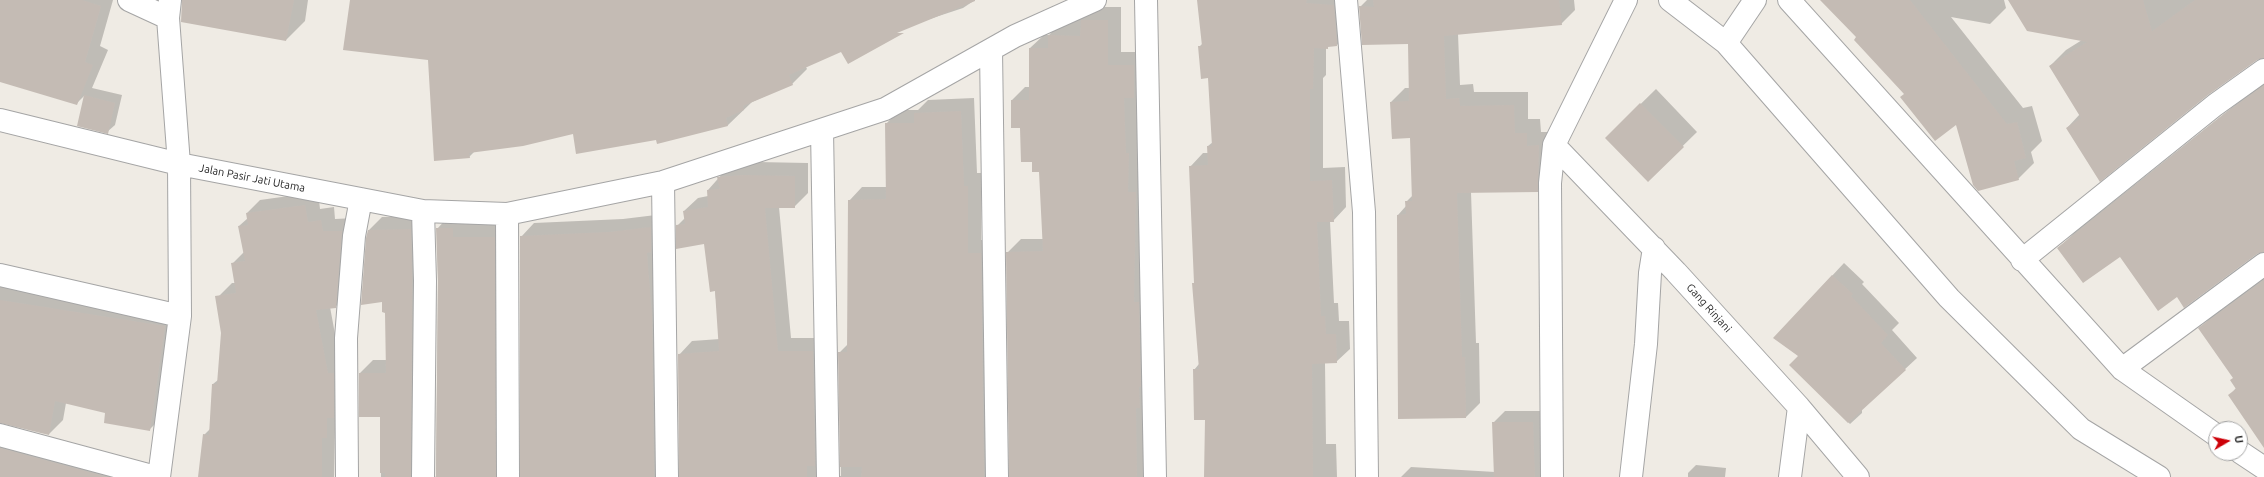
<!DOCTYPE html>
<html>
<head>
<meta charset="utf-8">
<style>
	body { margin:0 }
	#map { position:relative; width:2264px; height:477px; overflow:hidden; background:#efebe4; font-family:Ubuntu,sans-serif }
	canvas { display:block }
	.north { position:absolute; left:2208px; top:421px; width:40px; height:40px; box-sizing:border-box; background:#fff; border:1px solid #a5a5a5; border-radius:50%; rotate:81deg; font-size:11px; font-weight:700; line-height:16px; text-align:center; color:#1e1e1e }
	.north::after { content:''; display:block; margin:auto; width:14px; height:18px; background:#cd0008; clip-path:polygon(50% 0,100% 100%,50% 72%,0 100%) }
</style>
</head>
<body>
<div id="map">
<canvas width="2264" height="477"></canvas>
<div class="north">U</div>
</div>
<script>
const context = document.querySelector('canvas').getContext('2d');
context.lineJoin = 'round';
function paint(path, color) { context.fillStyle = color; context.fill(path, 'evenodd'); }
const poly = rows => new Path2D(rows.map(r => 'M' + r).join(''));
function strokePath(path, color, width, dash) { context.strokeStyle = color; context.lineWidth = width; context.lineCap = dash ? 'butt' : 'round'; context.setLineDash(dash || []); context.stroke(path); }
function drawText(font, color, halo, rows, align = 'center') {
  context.font = font + ' Ubuntu,sans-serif'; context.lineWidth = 3; context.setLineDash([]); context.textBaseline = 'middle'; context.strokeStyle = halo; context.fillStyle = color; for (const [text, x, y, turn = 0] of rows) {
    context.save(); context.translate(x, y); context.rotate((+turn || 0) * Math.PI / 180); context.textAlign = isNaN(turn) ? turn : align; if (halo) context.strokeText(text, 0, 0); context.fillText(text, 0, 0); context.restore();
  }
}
paint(poly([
	[0,0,113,0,100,46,108,50,92,88,122,95,115,125,107,132,78,125,85,95,76,104,0,81],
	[189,0,308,0,305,21,286,40],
	[351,0,975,0,963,8,836,50,806,67,807,69,792,84,752,102,728,125,657,138,574,133,475,151,469,157,429,60],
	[1198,0,1348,0,1350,32,1337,45,1330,45,1326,48,1326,75,1323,78,1323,168,1345,167,1346,207,1333,221,1330,221,1334,303,1338,303,1339,321,1349,321,1350,349,1336,362,1325,363,1326,444,1336,444,1337,477,1205,477,1206,419,1194,370,1199,364,1190,167,1203,153,1209,153,1208,146,1213,142,1209,77,1199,47,1203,43],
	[1367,0,1574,0,1575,10,1561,24,1458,34,1460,85,1473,84,1474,92,1528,92,1528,119,1540,119,1541,132,1552,132,1551,176,1537,191,1471,192,1476,343,1479,343,1480,403,1466,417,1398,215,1406,206,1406,202,1413,195,1411,137,1392,138,1391,102,1405,88,1410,88,1409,43,1360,7],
	[1829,0,2004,0,2006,8,1990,24,1951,17,2023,108,2032,106,2042,141,2031,152,2034,163,2018,179,1957,123,1905,94],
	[2009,0,2264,0,2264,57,2067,128,2080,114,2050,66,2066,50,2082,40],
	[1095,7,1121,7,1121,52,1147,52,1151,477,381,477,381,416,360,373,373,360,387,360,386,312,369,230,382,217,424,216,425,470,436,477,438,281,437,229,450,215,466,215,466,224,508,224,515,474,521,476,521,237,534,223,623,219,664,214,674,475,680,476,679,355,692,341,720,339,715,290,705,243,677,226,685,218,684,211,698,198,708,196,708,190,731,164,757,162,808,163,808,193,794,207,779,207,791,338,826,338,835,475,841,476,839,353,848,344,849,201,862,187,887,187,886,124,899,110,918,110,928,100,974,98,977,173,981,173,981,240,994,240,1004,475,1010,476,1007,253,1021,239,1043,239,1040,171,1033,161,1012,100,1025,87,1030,87,1030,48,1044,35,1049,35,1062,22],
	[2264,82,2264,252,2257,253,2177,296,2120,255,2059,248,2075,232],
	[1656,89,1697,132,1648,180,1606,138],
	[318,192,320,209,334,207,335,219,355,218,348,294,335,307,330,307,340,361,340,424,335,430,334,477,199,477,204,435,210,429,213,384,218,380,222,333,219,296,232,283,236,283,233,263,244,252,239,226,248,218,247,213,260,200],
	[1844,263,1864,282,1862,284,1899,323,1892,330,1917,358,1862,409,1862,413,1850,424,1791,365,1799,356,1774,338],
	[2264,276,2264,424,2229,396,2236,388,2234,377,2200,328,2216,312],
	[0,281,179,312,163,416,149,430,107,412,66,403,63,420,49,434,2,422,2,424,157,477,0,477],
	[1505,411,1544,411,1545,477,1401,477,1411,467,1495,472,1493,423],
	[1696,465,1726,468,1725,477,1688,477,1688,473]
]), '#0003');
paint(poly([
	[0,0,82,0,101,6,85,62,93,65,77,105,0,82],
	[182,0,294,0,286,41,181,22],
	[350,0,975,0,975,1,897,33,904,33,848,64,841,52,789,75,793,85,743,106,744,110,726,118,728,126,657,144,656,140,576,154,573,134,523,146,469,153,470,158,434,161,428,60,343,50],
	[1197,0,1307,0,1306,3,1334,5,1337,46,1328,47,1328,49,1314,48,1313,89,1310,89,1310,181,1332,180,1334,222,1317,222,1321,316,1325,316,1326,334,1336,334,1337,363,1312,364,1313,477,1204,477,1205,420,1194,420,1193,369,1199,369,1192,283,1194,283,1189,166,1208,165,1207,146,1212,146,1208,78,1201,79,1198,46,1202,46],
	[1373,0,1559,0,1562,25,1444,36,1446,99,1459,98,1460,106,1514,105,1515,133,1527,133,1527,146,1539,145,1538,192,1457,193,1462,357,1465,357,1466,418,1398,419,1397,215,1406,214,1405,201,1412,201,1410,138,1392,139,1390,102,1409,101,1408,44,1362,45,1359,6,1374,7],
	[1820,0,1910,0,2007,124,2017,122,2026,158,2014,161,2019,180,1978,191,1973,185,1956,125,1935,141,1900,97,1904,94,1854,40,1856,37],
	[2008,0,2143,0,2152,31,2195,0,2264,0,2264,58,2257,60,2208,95,2100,182,2066,128,2081,118,2049,66,2087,42,2027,31],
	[1081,20,1108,20,1108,65,1134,65,1134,98,1124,98,1126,153,1129,153,1128,192,1136,192,1134,302,1139,302,1141,387,1139,387,1140,408,1136,408,1137,477,1009,477,1006,252,1043,251,1039,172,1032,172,1032,162,1021,162,1020,128,1011,128,1011,100,1029,100,1029,48,1048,48,1048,35,1080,36],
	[2264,85,2264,252,2257,254,2184,308,2177,297,2158,311,2120,257,2083,283,2057,248,2223,115],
	[84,95,115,103,108,134,77,126],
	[1640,103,1684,147,1648,182,1605,138],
	[961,111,964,186,968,186,968,253,981,253,984,477,861,477,862,467,840,467,838,352,847,352,848,200,886,199,885,123,914,123,914,113],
	[743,175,795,176,795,208,765,208,778,351,813,351,815,466,807,466,807,477,679,477,678,354,719,351,715,291,710,292,704,244,676,249,676,225,685,224,683,211,708,207,707,190,720,189,717,177],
	[305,205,308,222,321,220,323,231,342,231,336,308,316,310,328,373,334,373,334,418,327,418,327,438,322,438,322,477,198,477,203,434,209,435,212,384,217,384,221,333,215,296,236,293,231,263,245,261,238,226,248,225,246,213],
	[651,227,651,252,647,253,652,316,654,477,520,477,520,236,609,232],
	[436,228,453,228,453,237,495,237,496,477,436,477,438,281],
	[411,229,412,281,411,477,385,477,385,473,380,473,380,417,359,417,359,373,386,373,385,313,382,312,382,302,361,305,366,238,368,230],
	[1832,275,1853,294,1851,296,1888,335,1881,343,1906,370,1848,423,1789,365,1798,356,1773,338],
	[2264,280,2264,448,2228,395,2236,389,2230,380,2233,378,2198,328],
	[0,300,165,326,150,431,104,423,105,413,55,401,49,435,0,423],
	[1492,422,1533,422,1535,477,1494,477],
	[0,448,107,477,0,477]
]), '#c4bbb4');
const street = poly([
	[129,0,168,18],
	[1146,0,1155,477],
	[1346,0,1364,212,1367,477],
	[1670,0,1726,43,1949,298,2081,429,2159,477],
	[1789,0,2122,369,2216,435],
	[1726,43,1755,0],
	[991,50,997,477],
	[0,120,179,164,423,211,507,214,663,182,885,109,1015,36,1095,0],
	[822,130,828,477],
	[1554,145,1676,272,1799,407,1858,477],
	[663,182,667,477],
	[423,211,425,281,423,477],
	[507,214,508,477],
	[2022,260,2215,105,2264,70],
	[0,275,180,316],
	[2122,369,2264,264],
	[0,435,156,477],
	[2240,452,2264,468],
	[159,477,180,316,179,164,168,18,170,0],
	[347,477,346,338,354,236,361,199],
	[1552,477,1550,183,1554,145,1626,0],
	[1631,477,1646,344,1650,273,1654,248],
	[1790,477,1799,407]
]);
strokePath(street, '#a5a5a5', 24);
strokePath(street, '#fff', 22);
drawText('11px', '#1e1e1e', '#fff', [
	["Jalan Pasir Jati Utama",252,178,11],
	["Gang Rinjani",1709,308,48]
]);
</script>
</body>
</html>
